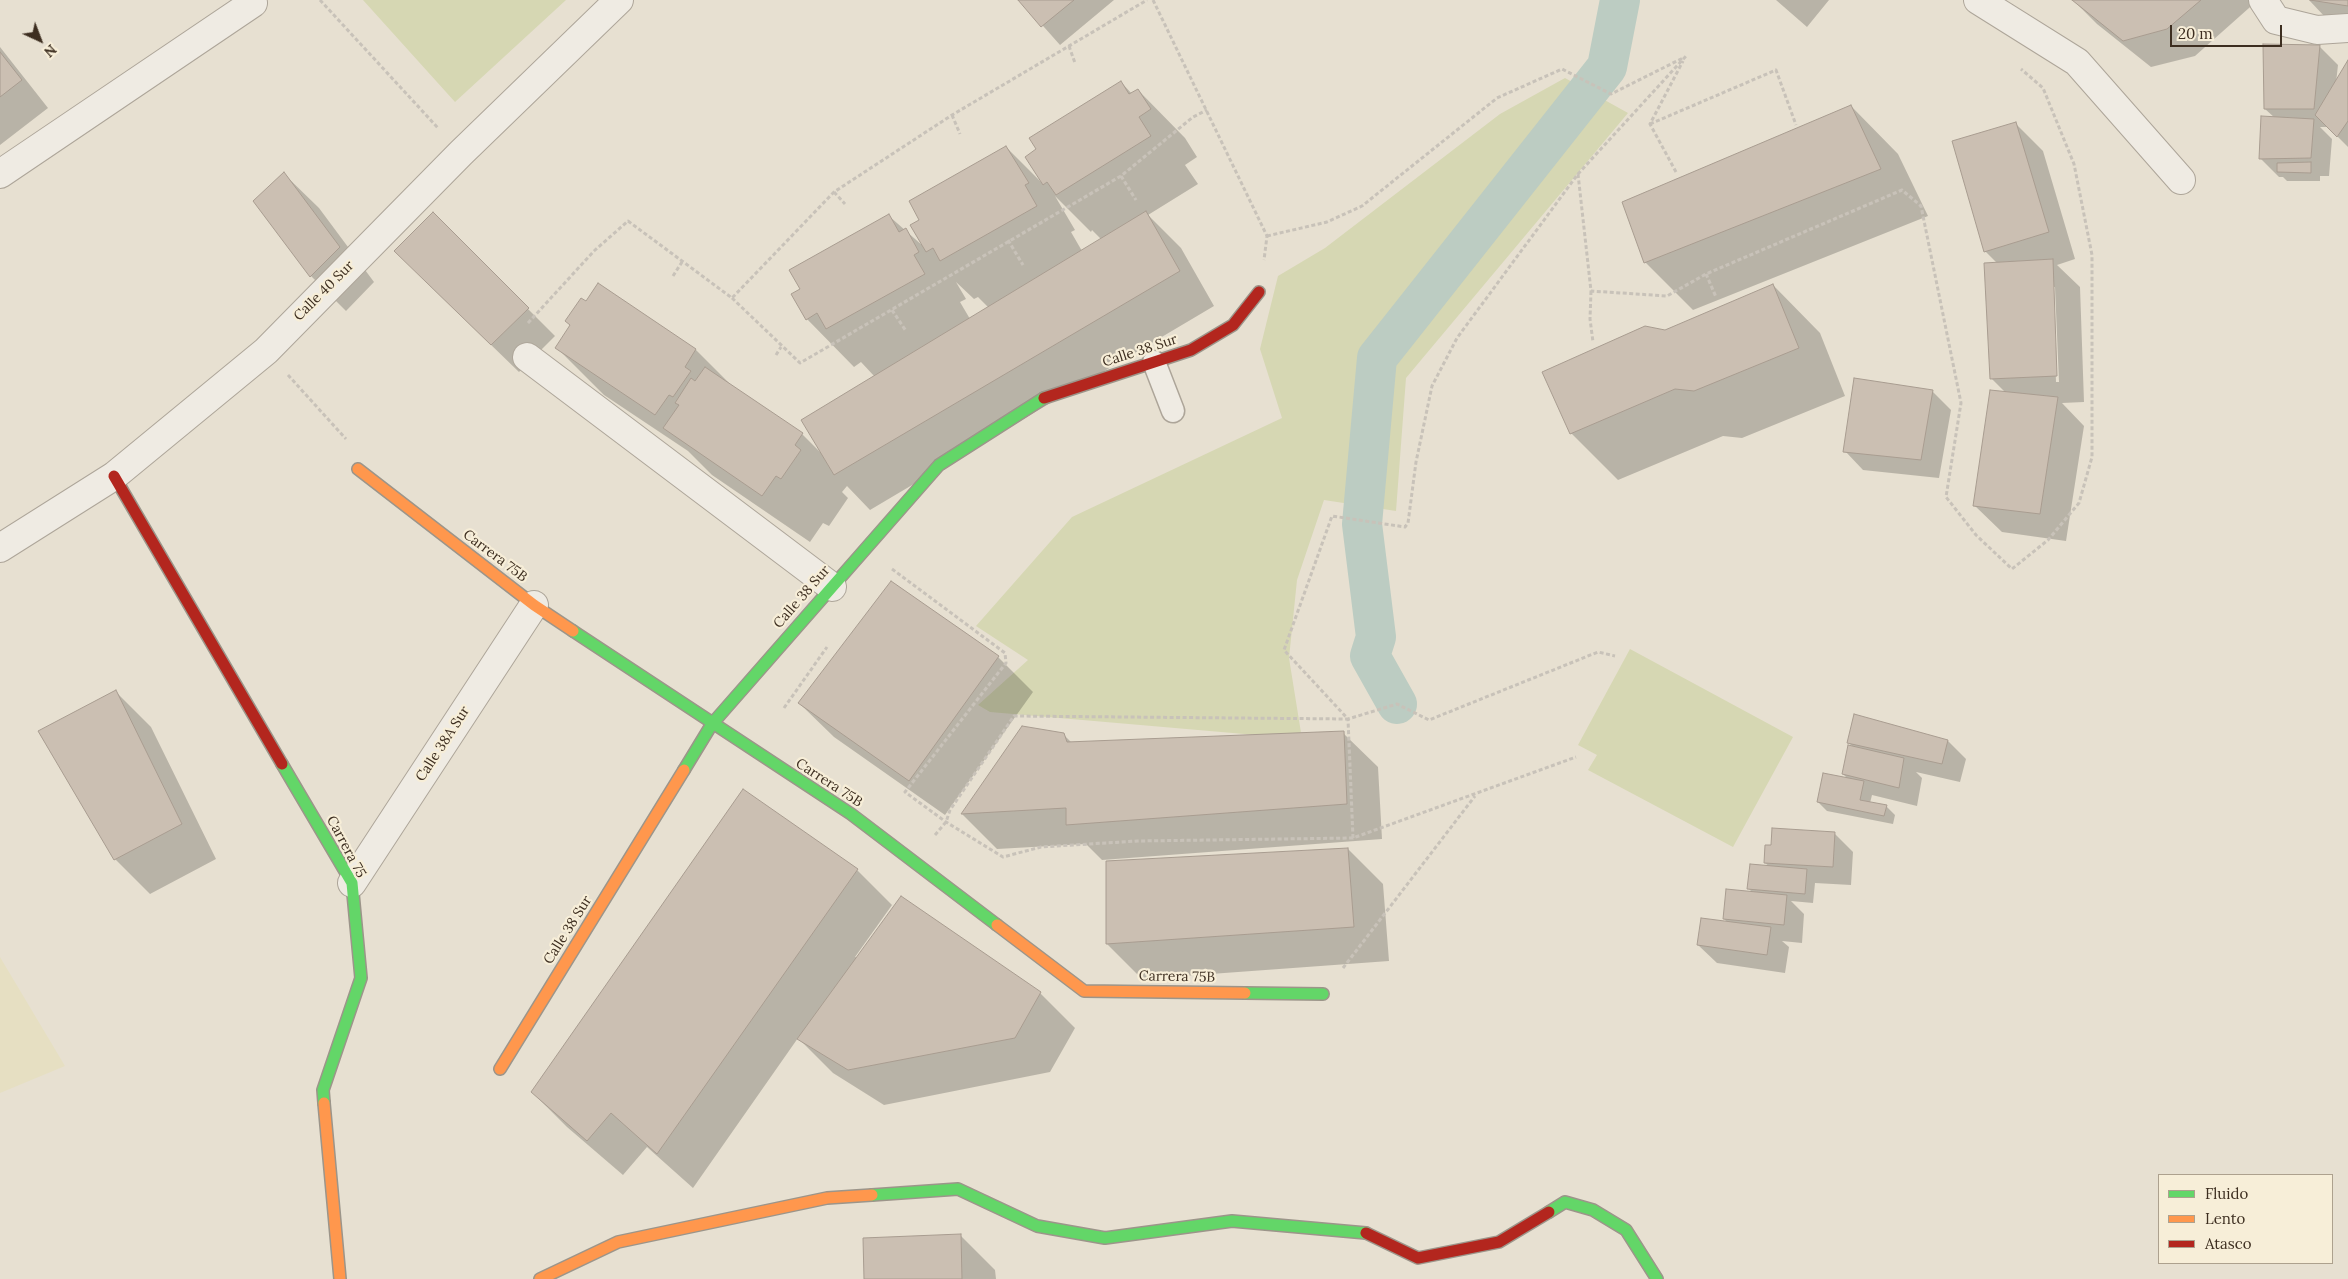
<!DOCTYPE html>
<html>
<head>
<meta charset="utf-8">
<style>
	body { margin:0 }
	#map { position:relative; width:2348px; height:1279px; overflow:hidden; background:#e7e0d1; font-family:Lora,serif }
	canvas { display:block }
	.legend { position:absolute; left:2158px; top:1174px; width:175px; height:90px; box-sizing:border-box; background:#f7eed8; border:1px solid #ada18e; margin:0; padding:6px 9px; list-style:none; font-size:15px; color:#3d2e20 }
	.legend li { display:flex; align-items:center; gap:10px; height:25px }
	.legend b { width:25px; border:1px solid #ada18e }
	.north { position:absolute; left:15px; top:15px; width:50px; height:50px; -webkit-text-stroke:4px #f7eed8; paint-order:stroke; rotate:137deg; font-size:14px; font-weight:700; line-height:20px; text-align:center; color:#3d2e20 }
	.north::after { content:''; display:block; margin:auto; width:18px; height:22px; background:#3d2e20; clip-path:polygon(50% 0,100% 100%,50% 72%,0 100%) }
	.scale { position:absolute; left:2170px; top:25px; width:112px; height:22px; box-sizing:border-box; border:2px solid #3d2e20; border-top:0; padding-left:6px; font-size:15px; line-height:18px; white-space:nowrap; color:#3d2e20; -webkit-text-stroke:4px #f7eed8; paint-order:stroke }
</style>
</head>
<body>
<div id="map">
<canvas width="2348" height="1279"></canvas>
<ul class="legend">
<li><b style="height:6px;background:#63d668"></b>Fluido</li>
<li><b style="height:6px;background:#ff974d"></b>Lento</li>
<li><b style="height:6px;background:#b3261e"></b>Atasco</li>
</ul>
<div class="north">N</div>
<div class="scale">20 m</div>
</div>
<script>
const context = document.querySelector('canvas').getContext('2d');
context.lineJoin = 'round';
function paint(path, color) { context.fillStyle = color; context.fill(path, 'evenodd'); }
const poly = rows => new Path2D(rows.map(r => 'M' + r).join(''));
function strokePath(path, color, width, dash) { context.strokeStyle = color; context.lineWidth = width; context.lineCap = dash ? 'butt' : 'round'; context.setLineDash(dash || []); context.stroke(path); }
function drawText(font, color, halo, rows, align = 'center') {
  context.font = font + ' Lora,serif'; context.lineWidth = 4.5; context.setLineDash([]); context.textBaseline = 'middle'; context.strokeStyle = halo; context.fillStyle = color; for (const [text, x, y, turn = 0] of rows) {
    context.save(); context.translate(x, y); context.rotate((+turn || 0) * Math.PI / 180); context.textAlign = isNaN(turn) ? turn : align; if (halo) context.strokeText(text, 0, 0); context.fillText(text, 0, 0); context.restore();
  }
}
paint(poly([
	[0,957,65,1066,0,1093]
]), '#e6dfc2');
paint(poly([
	[363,0,566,0,455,102],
	[1565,78,1628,113,1406,378,1396,511,1324,500,1297,580,1289,658,1302,739,990,712,978,705,1028,660,976,626,1072,517,1282,418,1260,349,1278,276,1325,248,1500,114],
	[1630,649,1793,737,1733,847,1588,770,1597,755,1578,745]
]), '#d6d7b3');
paint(poly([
	[1020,0,1114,0,1060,45],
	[1776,0,1829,0,1807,27],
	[2073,0,2258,0,2195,56,2151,67,2097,24],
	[2309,0,2348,0,2348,21,2326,18],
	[2319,46,2338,65,2336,83,2348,63,2348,147,2328,127,2320,127,2332,139,2329,176,2320,176,2320,181,2287,181,2283,177,2279,177,2261,159,2275,118,2265,109],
	[0,47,48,108,0,145],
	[1121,82,1132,94,1138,90,1185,138,1197,157,1185,165,1198,184,1148,215,1181,248,1214,306,870,510,847,486,842,492,848,498,829,526,823,523,810,542,712,475,688,451,604,395,556,347,599,285,696,350,732,386,802,434,820,452,875,377,861,362,854,367,807,319,801,289,889,216,923,246,921,220,1006,147,1042,183],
	[1055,196,1091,232,1092,230,1102,240,1082,251,1071,232,1075,230],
	[956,282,974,299,978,297,989,308,970,319,960,302,966,299],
	[1851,106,1898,154,1928,216,1693,310,1645,262],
	[2016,124,2043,151,2075,259,2057,265,2080,287,2084,402,2062,403,2084,426,2066,541,2002,532,1974,505,2006,393,1991,378,1997,263,1985,251],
	[2053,287,2055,287,2059,382,2056,382],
	[284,174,319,208,374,282,346,311,311,276],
	[433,214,555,336,519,372,422,278],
	[1773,285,1820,333,1845,396,1742,438,1723,436,1618,480,1571,433,1665,332],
	[1932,391,1951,410,1939,478,1863,470,1845,451],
	[998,657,1033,692,945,815,834,737,799,703],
	[116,692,151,727,216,859,150,894,115,859,40,731],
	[1023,727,1063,734,1072,743,1343,733,1378,767,1382,839,1102,860,1086,844,997,849,962,814],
	[1948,741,1966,759,1960,782,1916,772,1922,778,1917,806,1872,795,1870,803,1886,806,1895,815,1893,824,1827,811,1818,802,1848,779,1843,774,1853,747,1848,742],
	[1835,834,1853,852,1851,885,1815,883,1813,903,1791,901,1804,914,1802,943,1782,941,1789,947,1785,973,1717,963,1698,945,1728,923,1724,919,1753,893,1749,889,1770,867,1765,863,1772,846],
	[1348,849,1383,884,1389,961,1142,979,1107,944],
	[857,870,892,905,855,957,1040,993,1075,1028,1050,1072,884,1105,833,1073,798,1038,693,1188,647,1147,623,1175,567,1127,532,1092],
	[960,1235,995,1270,996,1279,865,1279]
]), '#0003');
strokePath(poly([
	[1397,704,1370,656,1376,637,1362,524,1377,358,1607,67,1620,0]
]), '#bcccc2', 40);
const building = poly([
	[1018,0,1074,0,1041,27,1018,0],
	[2072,0,2201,0,2167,29,2123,41,2072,0],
	[2310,0,2348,0,2348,6,2310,0],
	[2263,44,2320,45,2314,109,2264,109,2263,44],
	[0,52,22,80,0,97,0,52],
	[2348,60,2348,121,2337,137,2315,115,2348,60],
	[1121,81,1129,94,1138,89,1151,109,1139,117,1151,136,1056,195,1047,182,1043,185,1025,157,1036,149,1029,138,1121,81],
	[1851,105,1881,169,1644,263,1622,202,1851,105],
	[2261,116,2314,119,2311,158,2259,159,2261,116],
	[2016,122,2049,232,1984,252,1952,141,2016,122],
	[1006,146,1029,183,1025,185,1037,206,940,261,933,248,926,252,910,225,919,220,909,201,1006,146],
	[2311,162,2311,173,2277,172,2277,163,2311,162],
	[284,172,340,247,310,277,253,201,284,172],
	[1146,211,1180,271,834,475,801,420,1146,211],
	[433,212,529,308,491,345,394,251,433,212],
	[889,214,899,232,906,228,919,252,914,255,925,274,826,329,817,313,806,320,791,294,800,289,789,270,889,214],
	[2053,259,2057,376,1990,379,1984,263,2053,259],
	[598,283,696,349,685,367,691,371,673,397,669,395,655,415,555,348,570,325,565,321,581,298,586,301,598,283],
	[1773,284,1799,348,1694,391,1675,389,1570,434,1542,372,1645,326,1665,330,1773,284],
	[705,367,803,433,795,445,801,450,781,479,776,476,762,496,663,428,679,405,675,403,691,378,695,381,705,367],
	[1854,378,1933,390,1921,460,1843,452,1854,378],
	[1990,390,2058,397,2040,514,1973,506,1990,390],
	[891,581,999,656,909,781,798,703,891,581],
	[116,690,182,824,114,860,38,731,116,690],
	[1854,714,1948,740,1942,764,1847,743,1854,714],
	[1022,726,1064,733,1067,742,1344,731,1347,804,1066,825,1066,808,961,814,1022,726],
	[1848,745,1904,758,1899,788,1842,774,1848,745],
	[1823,773,1864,781,1860,800,1887,805,1884,816,1817,802,1823,773],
	[743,789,858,869,657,1154,611,1113,587,1141,531,1092,743,789],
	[1772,828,1835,832,1833,867,1764,863,1765,845,1771,845,1772,828],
	[1348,848,1354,927,1106,944,1106,861,1348,848],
	[1750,864,1807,869,1805,894,1747,889,1750,864],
	[1726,889,1787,895,1784,925,1723,919,1726,889],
	[901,896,1041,992,1015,1038,848,1070,797,1039,901,896],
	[1701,918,1771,927,1767,955,1697,945,1701,918],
	[961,1234,962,1279,864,1279,863,1238,961,1234]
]);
paint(building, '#cbbfb2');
strokePath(building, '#a89c90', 1);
const lane = poly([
	[1154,362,1173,411]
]);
const street = poly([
	[1978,0,2077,62,2181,180],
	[2263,0,2276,20,2317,30,2348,28],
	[0,174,253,3],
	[527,357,832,587],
	[0,548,114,476,266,351,461,153,619,0],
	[352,883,534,605]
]);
const fast = poly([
	[573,631,851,814,997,925],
	[282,764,352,883,361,978,323,1090,324,1103],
	[684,770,712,724,939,465,1044,398],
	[1245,993,1323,994],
	[872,1195,958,1189,1037,1226,1105,1238,1232,1221,1366,1233],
	[1549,1212,1565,1202,1593,1210,1626,1230,1657,1279]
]);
const slow = poly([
	[358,469,534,605,573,631],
	[997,925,1084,991,1245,993],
	[500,1069,684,770],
	[324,1103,340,1279],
	[540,1279,618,1242,827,1198,872,1195]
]);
const jam = poly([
	[1044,398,1191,350,1233,325,1259,292],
	[114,476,282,764],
	[1366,1233,1418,1258,1499,1242,1549,1212]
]);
strokePath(lane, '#ada599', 25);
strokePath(street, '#ada599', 30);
strokePath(fast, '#9c958a', 14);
strokePath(slow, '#9c958a', 14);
strokePath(jam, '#9c958a', 14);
strokePath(poly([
	[320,0,438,128],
	[1153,0,1267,236,1264,260],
	[1069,46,1075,63],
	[952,115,960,134],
	[1650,124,1776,70,1796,125],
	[1676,172,1650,124,1683,61],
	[1578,174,1591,291,1667,296,1706,274,1902,190,1921,206,1961,403,1946,497,1976,535,2012,569,2048,540,2079,503,2092,457,2092,255,2074,164,2043,88,2021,69],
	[1121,176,1136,200],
	[834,192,845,204],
	[1267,236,1327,222,1362,206,1497,98,1562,69,1611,94,1683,58],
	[1008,240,1023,265],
	[1706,274,1716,297],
	[673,276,682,262],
	[1591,291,1590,319,1593,342],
	[732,298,800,363,1121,176,1193,117,1207,110],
	[892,310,906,331],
	[528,323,594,251,628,221,732,298,834,192,952,115,1147,0],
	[776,355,781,347],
	[288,375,346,439],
	[892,569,1005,653,1006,663,905,792,946,822,1003,857,1041,847,1138,841,1353,838,1576,757],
	[784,708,827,647],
	[935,835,946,822,950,810,1014,716,1348,719,1284,650,1332,516,1405,527,1408,523,1416,462,1432,386,1457,338,1578,174,1686,56],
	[1353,838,1348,719,1397,704,1429,720,1598,652,1615,656],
	[1343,968,1475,796]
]), '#c8c2b9', 3, [4, 2.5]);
strokePath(lane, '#efebe3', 22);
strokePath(street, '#efebe3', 28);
strokePath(fast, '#63d668', 11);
strokePath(slow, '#ff974d', 11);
strokePath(jam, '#b3261e', 11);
drawText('14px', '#3d2e20', '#f7eed8', [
	["Calle 40 Sur",324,291,-45],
	["Calle 38 Sur",1140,351,-18],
	["Carrera 75B",495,556,37],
	["Calle 38 Sur",802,597,-49],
	["Calle 38A Sur",443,744,-57],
	["Carrera 75B",829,783,33],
	["Carrera 75",346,847,62],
	["Calle 38 Sur",568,930,-58],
	["Carrera 75B",1177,977,1]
]);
</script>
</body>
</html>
